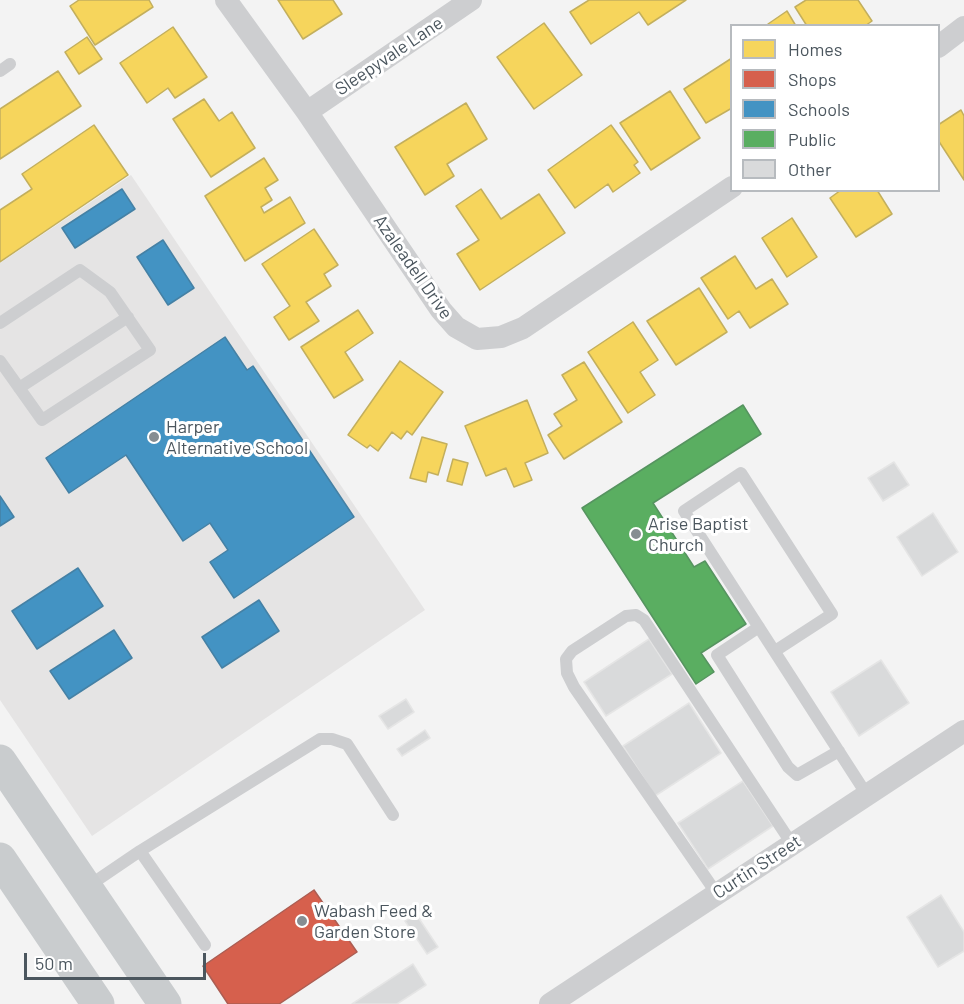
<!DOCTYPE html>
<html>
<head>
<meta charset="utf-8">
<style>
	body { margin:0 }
	#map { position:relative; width:964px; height:1004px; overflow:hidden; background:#f3f3f3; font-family:Barlow,sans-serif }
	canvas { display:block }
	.legend { position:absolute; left:730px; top:24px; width:210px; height:168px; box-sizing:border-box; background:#fff; border:2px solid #b7bbbf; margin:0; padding:8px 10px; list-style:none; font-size:18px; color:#4b565e }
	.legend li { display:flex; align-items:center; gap:12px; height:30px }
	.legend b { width:30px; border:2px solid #b7bbbf }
	.scale { position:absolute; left:24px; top:953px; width:182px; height:27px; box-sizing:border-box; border:3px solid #4b565e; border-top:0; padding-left:8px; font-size:18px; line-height:21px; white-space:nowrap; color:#4b565e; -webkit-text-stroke:4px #fff; paint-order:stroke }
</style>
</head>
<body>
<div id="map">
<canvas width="964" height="1004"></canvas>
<ul class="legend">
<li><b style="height:16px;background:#f6d55c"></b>Homes</li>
<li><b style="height:16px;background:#d6604d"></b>Shops</li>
<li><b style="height:16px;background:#4393c3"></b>Schools</li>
<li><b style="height:16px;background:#5aae61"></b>Public</li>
<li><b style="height:16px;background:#d9dadb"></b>Other</li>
</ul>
<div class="scale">50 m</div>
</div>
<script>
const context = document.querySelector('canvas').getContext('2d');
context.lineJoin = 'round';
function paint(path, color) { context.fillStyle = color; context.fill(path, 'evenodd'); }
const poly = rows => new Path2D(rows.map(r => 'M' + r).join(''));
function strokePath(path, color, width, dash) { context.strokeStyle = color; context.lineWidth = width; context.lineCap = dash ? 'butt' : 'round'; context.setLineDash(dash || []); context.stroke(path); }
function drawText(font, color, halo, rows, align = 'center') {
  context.font = font + ' Barlow,sans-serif'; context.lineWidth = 6; context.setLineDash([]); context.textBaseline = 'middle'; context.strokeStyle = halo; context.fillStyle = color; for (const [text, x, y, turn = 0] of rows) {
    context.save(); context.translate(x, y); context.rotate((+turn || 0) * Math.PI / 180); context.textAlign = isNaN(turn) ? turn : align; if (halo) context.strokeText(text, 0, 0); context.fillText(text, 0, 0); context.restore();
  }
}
paint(poly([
	[131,175,425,610,92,836,0,700,0,263]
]), '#e5e4e4');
const homes = poly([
	[79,0,149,0,153,7,95,45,70,6,79,0],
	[278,0,333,0,342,14,303,39,278,0],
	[589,0,686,0,648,25,639,12,591,44,570,12,589,0],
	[806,0,858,0,872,21,865,26,807,26,795,7,806,0],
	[787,11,796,26,769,26,768,24,787,11],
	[544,23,582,75,534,109,497,57,544,23],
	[173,27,207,77,175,98,168,88,147,103,120,63,173,27],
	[87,37,102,59,79,74,65,52,87,37],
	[732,58,732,108,706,123,684,89,732,58],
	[58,71,81,106,0,159,0,109,58,71],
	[670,91,700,138,651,170,620,123,670,91],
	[204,99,219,121,232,112,255,148,211,177,173,119,204,99],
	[466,103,487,139,447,164,454,176,425,195,395,147,466,103],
	[961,110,964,116,964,180,938,140,938,125,961,110],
	[94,125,128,175,0,262,0,210,32,189,22,174,94,125],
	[611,125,638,162,634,165,640,173,613,192,608,184,575,208,548,170,611,125],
	[264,158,278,180,265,188,272,200,261,207,264,213,290,197,305,223,245,261,205,196,264,158],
	[481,189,501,219,539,194,565,233,480,290,457,254,479,240,456,206,481,189],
	[841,190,877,190,892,214,856,237,830,198,841,190],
	[792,218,817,257,787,277,762,238,792,218],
	[314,229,338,265,324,274,331,286,306,302,319,321,289,340,274,317,290,306,262,264,314,229],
	[735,256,756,289,772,279,788,304,750,328,739,311,728,319,701,278,735,256],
	[699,288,727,332,676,365,647,321,699,288],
	[358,310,373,333,345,352,363,380,334,398,301,347,358,310],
	[633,322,658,360,640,372,655,395,628,413,588,352,633,322],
	[400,361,443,392,412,435,407,431,401,439,392,432,378,451,370,445,367,448,348,435,400,361],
	[584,362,622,422,564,459,548,435,562,426,554,414,577,400,562,375,584,362],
	[527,400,548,453,525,463,532,480,514,487,506,468,486,476,465,426,527,400],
	[422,437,447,444,438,475,428,472,426,482,410,478,422,437],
	[453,459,468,463,462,485,447,481,453,459]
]);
paint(homes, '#f6d55c');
strokePath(homes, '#c3af5d', 1.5);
const shops = poly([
	[314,890,357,952,279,1004,228,1004,203,966,314,890]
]);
paint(shops, '#d6604d');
strokePath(shops, '#ac5d52', 1.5);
const schools = poly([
	[122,189,135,209,75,248,62,228,122,189],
	[163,240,194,288,168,305,137,257,163,240],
	[225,337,247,370,253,366,354,517,234,598,210,562,228,550,210,523,183,541,126,455,69,493,46,458,225,337],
	[0,496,14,517,0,526,0,496],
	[78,568,103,606,37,649,12,611,78,568],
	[259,600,279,631,222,668,202,637,259,600],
	[114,630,132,658,69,699,50,671,114,630]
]);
paint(schools, '#4393c3');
strokePath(schools, '#4581a5', 1.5);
const public = poly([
	[743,405,761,434,653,503,694,567,705,561,746,624,701,653,714,672,696,684,582,508,743,405]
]);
paint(public, '#5aae61');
strokePath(public, '#569460', 1.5);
const building = poly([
	[894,462,909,485,883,501,868,478,894,462],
	[933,513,958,552,922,576,897,537,933,513],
	[649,639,672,674,606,716,584,682,649,639],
	[881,660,909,703,859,736,831,692,881,660],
	[406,699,414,712,388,729,379,716,406,699],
	[689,703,721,753,655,796,623,746,689,703],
	[425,730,430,738,402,756,397,749,425,730],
	[743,781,773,826,708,869,678,823,743,781],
	[941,895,964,932,964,951,938,967,907,917,941,895],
	[416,914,438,947,427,954,405,921,416,914],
	[413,964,426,985,397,1004,352,1004,413,964]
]);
paint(building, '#d9dadb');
strokePath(building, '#e5e5e5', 1.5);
strokePath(poly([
	[0,71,10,64],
	[0,323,80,270,110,292,150,350,42,420,0,361],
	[19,388,128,317],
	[759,627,717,655,788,767,797,775,839,751],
	[775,651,832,614,741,473,684,511,867,795],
	[140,851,320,739,332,739,347,744,393,815],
	[87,887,140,851,205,945],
	[717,894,574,687,567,673,566,659,572,651,626,616,636,615,644,620,792,844]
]), '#cdced0', 12);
strokePath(poly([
	[226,0,307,112,441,310,456,327,477,339,501,337,523,328,732,187],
	[938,47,964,27],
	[307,112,471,0],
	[550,1004,964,731]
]), '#cdced0', 22);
strokePath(poly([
	[0,761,165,1004],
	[0,859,98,1004]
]), '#c9ccce', 33);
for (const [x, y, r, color] of [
	[154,437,6,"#868d92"],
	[636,534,6,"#868d92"],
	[302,921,6,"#868d92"]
]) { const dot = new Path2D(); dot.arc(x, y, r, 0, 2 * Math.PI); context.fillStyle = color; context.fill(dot); strokePath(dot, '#fff', 2); }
drawText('18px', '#4b565e', '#fff', [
	["Sleepyvale Lane",389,56,-34],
	["Azaleadell Drive",413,267,55],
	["Curtin Street",757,867,-33]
]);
drawText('18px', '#4b565e', '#fff', [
	["Harper",166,427],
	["Alternative School",166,448],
	["Arise Baptist",648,524],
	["Church",648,545],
	["Wabash Feed &",314,911],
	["Garden Store",314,932]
], 'left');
</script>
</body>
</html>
